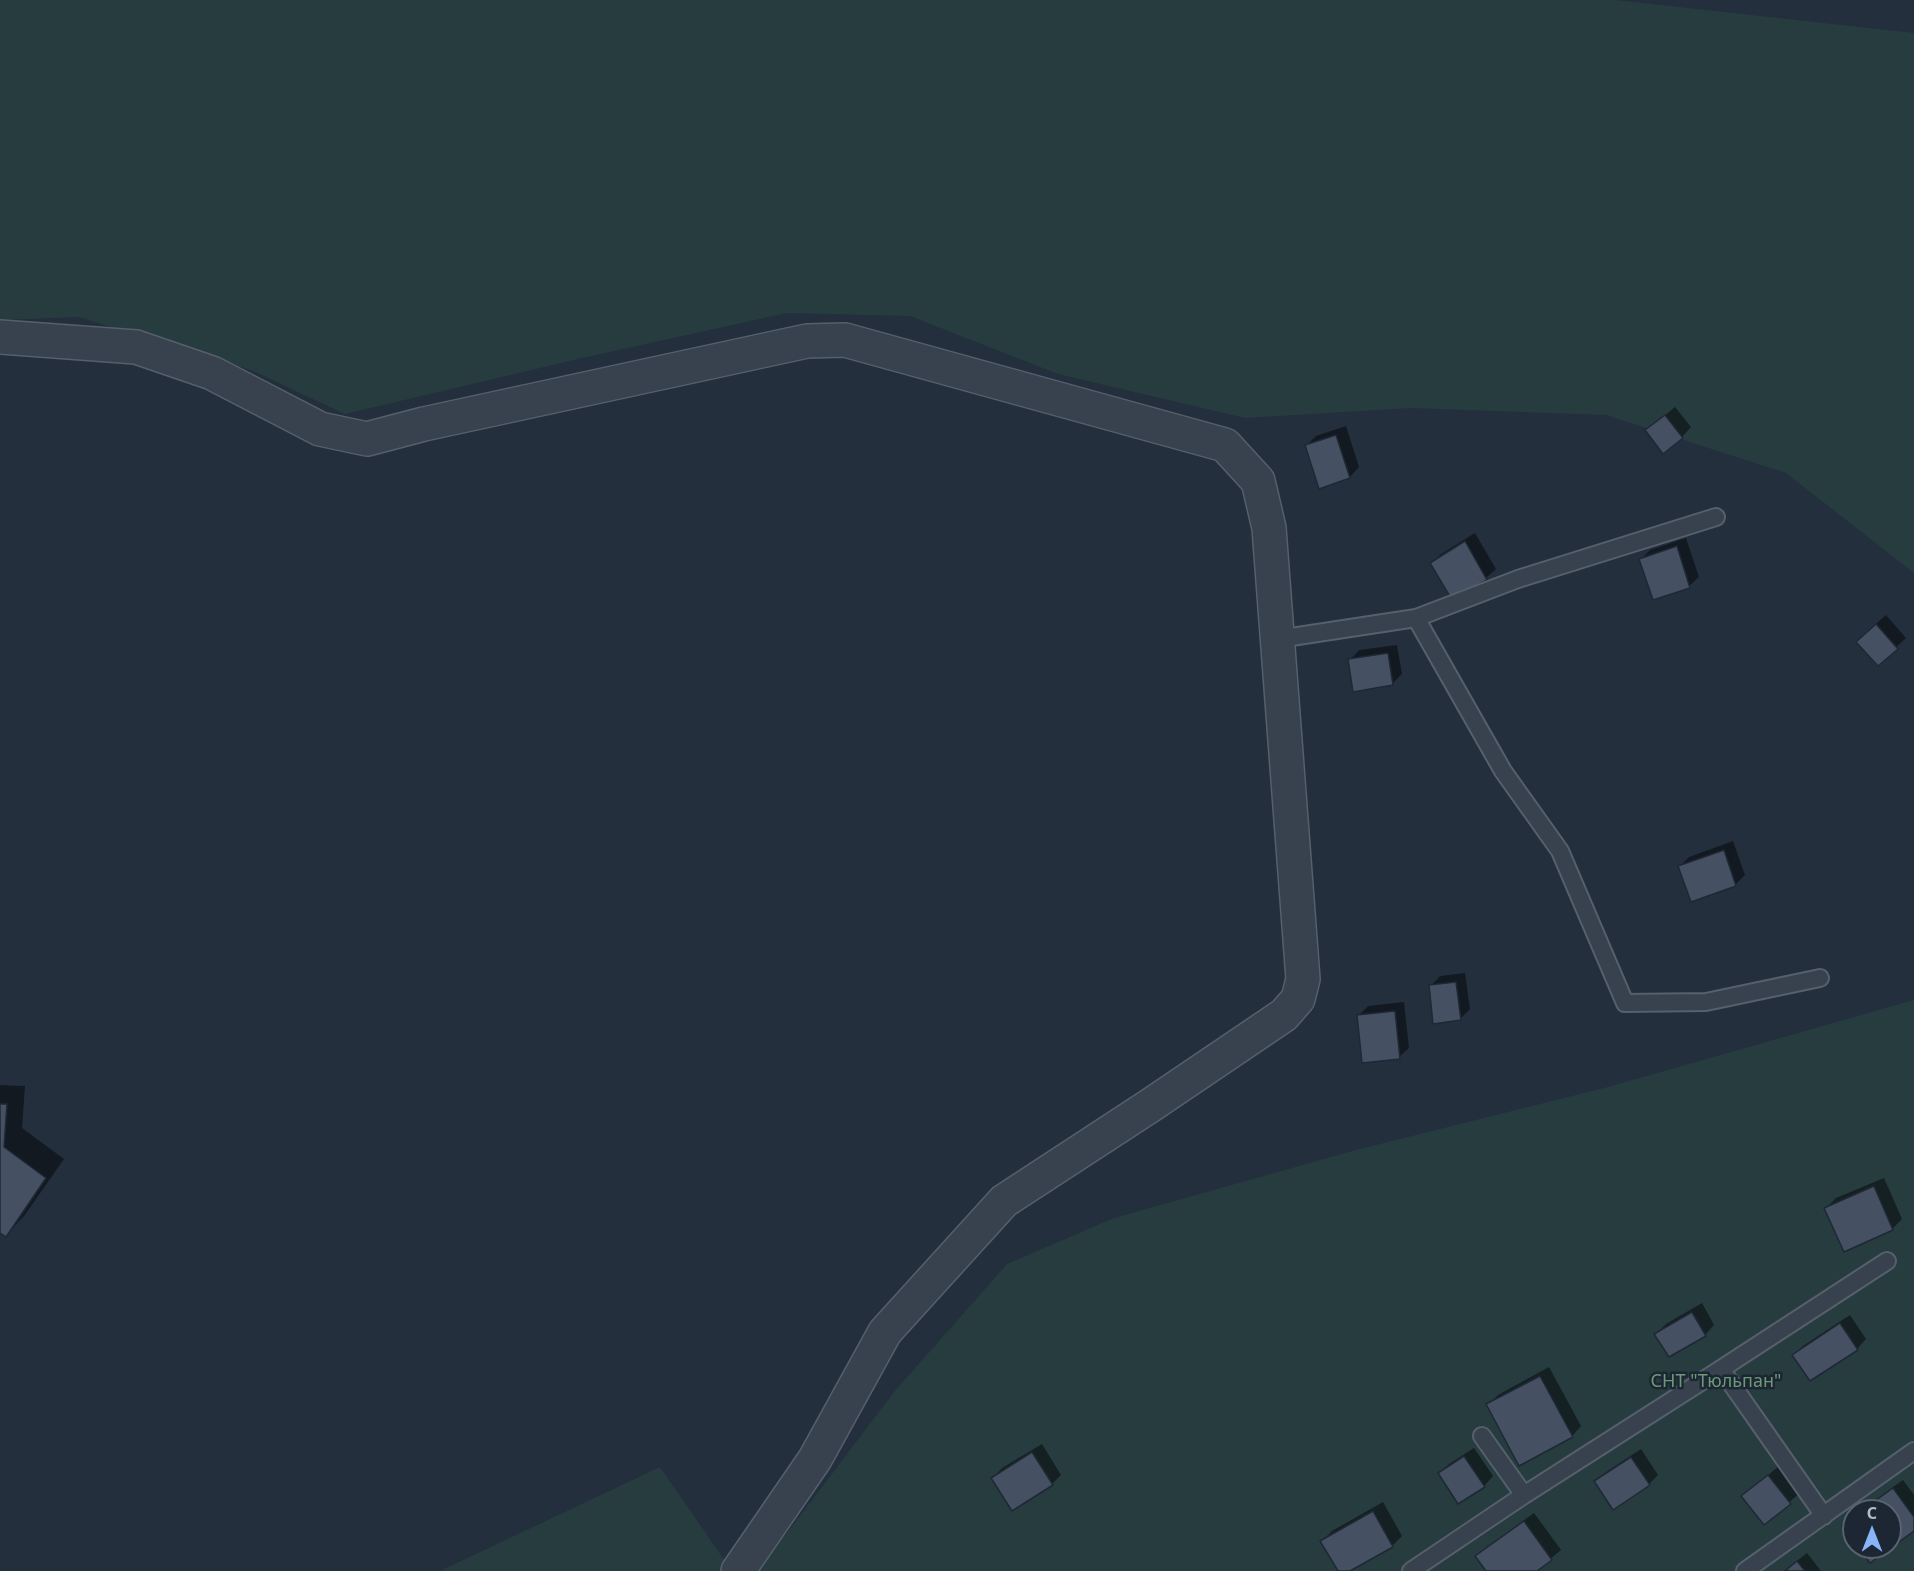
<!DOCTYPE html>
<html>
<head>
<meta charset="utf-8">
<style>
	body { margin:0 }
	#map { position:relative; width:1914px; height:1571px; overflow:hidden; background:#242f3e; font-family:"Noto Sans",sans-serif }
	canvas { display:block }
	.north { position:absolute; left:1842px; top:1499px; width:60px; height:60px; box-sizing:border-box; background:#1d2633; border:2px solid #59626f; border-radius:50%; rotate:0deg; font-size:16px; font-weight:700; line-height:24px; text-align:center; color:#b4bcc9 }
	.north::after { content:''; display:block; margin:auto; width:21px; height:27px; background:#8ab4f8; clip-path:polygon(50% 0,100% 100%,50% 72%,0 100%) }
</style>
</head>
<body>
<div id="map">
<canvas width="1914" height="1571"></canvas>
<div class="north">С</div>
</div>
<script>
const context = document.querySelector('canvas').getContext('2d');
context.lineJoin = 'round';
function paint(path, color) { context.fillStyle = color; context.fill(path, 'evenodd'); }
const poly = rows => new Path2D(rows.map(r => 'M' + r).join(''));
function strokePath(path, color, width, dash) { context.strokeStyle = color; context.lineWidth = width; context.lineCap = dash ? 'butt' : 'round'; context.setLineDash(dash || []); context.stroke(path); }
function drawText(font, color, halo, rows, align = 'center') {
  context.font = font + ' "Noto Sans",sans-serif'; context.lineWidth = 5; context.setLineDash([]); context.textBaseline = 'middle'; context.strokeStyle = halo; context.fillStyle = color; for (const [text, x, y, turn = 0] of rows) {
    context.save(); context.translate(x, y); context.rotate((+turn || 0) * Math.PI / 180); context.textAlign = isNaN(turn) ? turn : align; if (halo) context.strokeText(text, 0, 0); context.fillText(text, 0, 0); context.restore();
  }
}
paint(poly([
	[0,0,1615,0,1914,33,1914,573,1786,473,1606,415,1411,408,1245,418,1058,374,910,316,787,313,591,356,345,414,251,370,79,317,0,320],
	[1914,1000,1914,1571,440,1571,660,1467,725,1561,784,1537,894,1392,1007,1264,1114,1218,1356,1150,1608,1087],
	[1854,1511,1890,1511,1890,1547,1854,1547]
]), '#263c3f');
paint(poly([
	[1675,407,1691,427,1682,437,1647,430],
	[1346,426,1359,467,1350,477,1320,487,1306,446,1316,436],
	[1475,533,1496,569,1486,578,1431,563,1441,554],
	[1686,538,1699,577,1689,586,1641,559,1650,550],
	[1886,615,1906,638,1878,664,1867,632],
	[1397,645,1402,674,1392,684,1350,660,1359,650],
	[1733,841,1745,875,1736,884,1692,900,1680,866,1689,857],
	[1465,973,1470,1009,1460,1019,1431,986,1440,976],
	[1404,1002,1409,1048,1399,1057,1359,1015,1368,1006],
	[0,1085,25,1086,22,1128,64,1159,24,1216,5,1236,0,1231],
	[1884,1178,1902,1219,1892,1229,1826,1208,1836,1198],
	[1702,1303,1714,1325,1705,1335,1656,1334,1666,1324],
	[1850,1315,1866,1339,1857,1349,1794,1355,1803,1346],
	[1549,1367,1581,1426,1572,1436,1488,1405,1498,1395],
	[1042,1444,1061,1475,1052,1484,993,1478,1002,1468],
	[1474,1448,1493,1476,1484,1486,1440,1473,1449,1464],
	[1641,1449,1658,1475,1649,1484,1596,1482,1606,1472],
	[1779,1466,1800,1493,1764,1523,1743,1496],
	[1903,1480,1914,1495,1914,1529,1890,1547,1890,1511,1860,1511],
	[1383,1502,1402,1536,1392,1546,1347,1571,1339,1571,1322,1541,1332,1531],
	[1534,1513,1561,1550,1535,1571,1488,1571,1477,1556,1487,1547],
	[1807,1553,1821,1571,1784,1571]
]), '#0007');
const building = poly([
	[1665,415,1683,438,1663,454,1645,430,1665,415],
	[1336,435,1350,478,1319,489,1305,445,1336,435],
	[1465,541,1487,580,1452,600,1430,563,1465,541],
	[1677,546,1690,588,1653,600,1639,559,1677,546],
	[1876,624,1898,649,1878,666,1856,642,1876,624],
	[1388,653,1393,685,1353,692,1348,659,1388,653],
	[1724,850,1736,886,1691,902,1678,866,1724,850],
	[1456,982,1461,1020,1433,1024,1429,985,1456,982],
	[1395,1011,1400,1059,1362,1063,1357,1015,1395,1011],
	[0,1104,7,1104,4,1147,46,1178,6,1237,0,1233,0,1104],
	[1874,1186,1893,1230,1844,1252,1824,1208,1874,1186],
	[1692,1312,1706,1336,1669,1357,1654,1334,1692,1312],
	[1840,1323,1858,1350,1810,1381,1792,1355,1840,1323],
	[1540,1376,1573,1437,1519,1466,1486,1404,1540,1376],
	[1032,1452,1053,1485,1012,1511,991,1478,1032,1452],
	[1464,1456,1485,1487,1458,1504,1438,1473,1464,1456],
	[1631,1457,1650,1485,1613,1510,1594,1481,1631,1457],
	[1768,1475,1791,1504,1764,1525,1741,1496,1768,1475],
	[1893,1488,1914,1517,1914,1531,1870,1563,1858,1547,1890,1547,1890,1511,1861,1511,1893,1488],
	[1373,1511,1393,1547,1350,1571,1338,1571,1320,1541,1373,1511],
	[1854,1516,1854,1541,1842,1525,1854,1516],
	[1524,1521,1552,1560,1537,1571,1486,1571,1475,1556,1524,1521],
	[1797,1561,1805,1571,1785,1571,1797,1561]
]);
paint(building, '#455162');
strokePath(building, '#1f2835', 1.5);
const lane = poly([
	[1416,618,1503,771,1560,851,1625,1003,1706,1002,1820,978],
	[1278,639,1416,618,1518,579,1716,517],
	[1721,1369,1887,1261],
	[1482,1436,1524,1495],
	[1411,1571,1524,1495,1721,1369,1824,1516],
	[1745,1571,1914,1451]
]);
const street = poly([
	[0,337,136,347,212,373,320,429,367,439,424,424,807,341,845,340,1225,445,1258,481,1269,528,1303,979,1298,999,1284,1015,1151,1105,1004,1201,885,1332,815,1459,738,1571]
]);
strokePath(lane, '#565f6c', 20);
strokePath(street, '#565f6c', 36);
strokePath(lane, '#38414e', 16);
strokePath(street, '#38414e', 33);
drawText('18px', '#6b9a76', '#1d2633', [
	["СНТ \"Тюльпан\"",1716,1382]
]);
</script>
</body>
</html>
